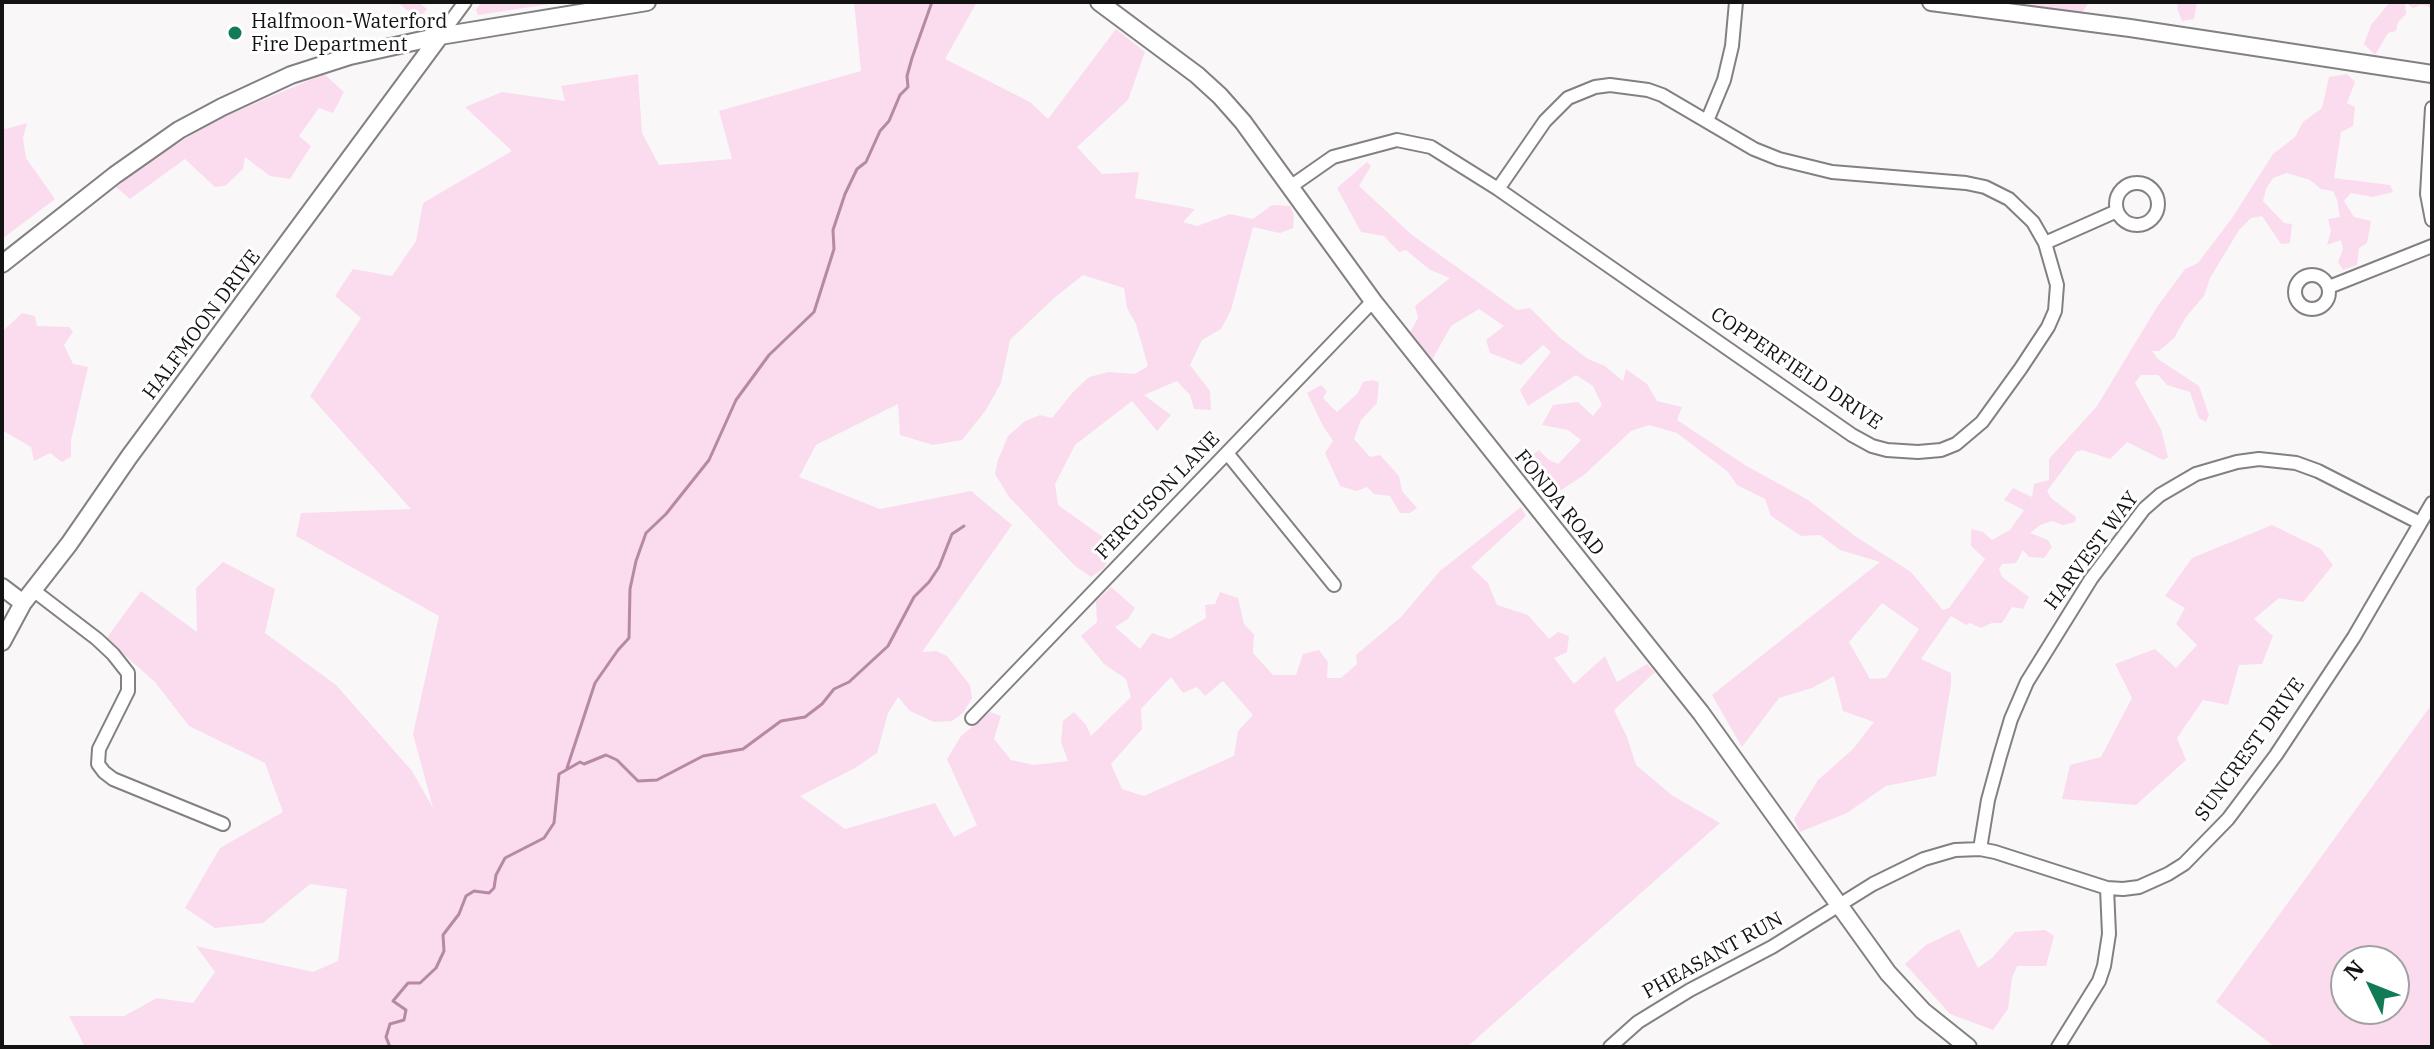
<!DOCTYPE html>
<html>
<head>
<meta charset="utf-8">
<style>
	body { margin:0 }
	#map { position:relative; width:2434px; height:1049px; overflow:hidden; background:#faf7f9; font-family:"IBM Plex Serif",serif }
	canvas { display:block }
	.frame { position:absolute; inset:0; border:4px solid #141314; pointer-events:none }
	.north { position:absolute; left:2330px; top:945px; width:80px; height:80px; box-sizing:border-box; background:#fff; border:2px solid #a1a1a1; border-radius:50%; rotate:313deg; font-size:22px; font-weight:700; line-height:32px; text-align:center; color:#141314 }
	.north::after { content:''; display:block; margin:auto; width:28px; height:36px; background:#117b55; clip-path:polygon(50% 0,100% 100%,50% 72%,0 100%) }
</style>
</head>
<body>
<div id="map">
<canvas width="2434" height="1049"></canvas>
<div class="frame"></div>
<div class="north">N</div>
</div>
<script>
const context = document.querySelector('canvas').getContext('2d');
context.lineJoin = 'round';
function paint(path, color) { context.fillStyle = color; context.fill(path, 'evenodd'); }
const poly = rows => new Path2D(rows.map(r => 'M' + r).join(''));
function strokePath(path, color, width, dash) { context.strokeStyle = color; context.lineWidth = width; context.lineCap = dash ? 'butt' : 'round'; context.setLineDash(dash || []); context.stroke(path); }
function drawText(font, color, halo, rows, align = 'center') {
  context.font = font + ' "IBM Plex Serif",serif'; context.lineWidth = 6; context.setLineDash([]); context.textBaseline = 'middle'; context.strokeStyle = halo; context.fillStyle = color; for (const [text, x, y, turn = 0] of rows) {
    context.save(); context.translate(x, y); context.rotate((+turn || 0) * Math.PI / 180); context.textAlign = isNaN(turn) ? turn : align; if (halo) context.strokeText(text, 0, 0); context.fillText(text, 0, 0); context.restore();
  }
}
paint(poly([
	[397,2,418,2,427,9,418,19],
	[481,2,563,2,478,15,476,10],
	[854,2,977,2,945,59,1030,102,1048,119,1116,29,1145,52,1128,100,1077,147,1102,174,1139,172,1135,198,1195,209,1183,222,1197,226,1230,214,1253,219,1272,205,1290,206,1294,215,1293,228,1280,233,1253,227,1231,310,1221,329,1202,340,1190,365,1210,391,1211,410,1194,409,1190,395,1177,381,1144,395,1171,415,1157,431,1132,401,1075,445,1055,484,1058,505,1114,545,1104,568,1091,577,1075,566,1009,497,995,474,998,460,1008,436,1025,421,1040,415,1052,418,1073,392,1089,377,1109,372,1135,374,1148,366,1136,324,1127,308,1124,288,1083,275,1053,299,1010,340,1001,383,986,410,962,440,933,445,900,435,898,404,816,445,799,477,880,509,971,491,1012,525,922,652,936,651,947,656,970,685,972,698,963,713,952,721,934,722,910,711,898,697,888,713,877,753,855,768,800,796,845,829,935,803,954,837,977,825,947,759,961,736,990,712,1001,716,994,739,1011,760,1034,765,1068,761,1061,742,1063,721,1074,712,1086,725,1091,736,1131,697,1126,679,1104,664,1081,636,1097,622,1096,601,1111,587,1135,608,1128,619,1115,627,1140,649,1152,633,1170,639,1206,618,1205,605,1215,604,1220,592,1238,598,1244,624,1254,634,1253,653,1273,675,1296,675,1303,654,1319,650,1328,662,1327,678,1341,678,1357,664,1356,655,1401,617,1440,571,1521,507,1526,516,1471,567,1488,583,1497,605,1528,615,1549,639,1558,632,1569,636,1567,652,1554,658,1574,684,1605,656,1617,682,1647,664,1655,672,1614,710,1627,737,1636,765,1673,796,1720,823,1467,1047,85,1047,69,1016,124,1016,157,998,193,1003,215,972,196,946,313,972,338,961,347,889,310,884,263,923,215,928,185,908,220,848,283,812,265,763,189,726,155,682,106,639,141,591,197,632,196,588,223,562,275,589,265,633,336,685,412,771,433,808,413,734,439,616,296,536,301,513,411,509,310,396,361,318,335,296,353,269,392,276,416,241,423,203,512,151,465,107,502,92,565,101,561,86,638,74,642,133,659,165,732,159,719,111,861,71],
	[1171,677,1183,693,1197,687,1205,696,1223,681,1253,715,1238,731,1234,756,1144,796,1122,789,1111,764,1142,729,1141,709],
	[2003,2,2089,2,2082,13],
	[2178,2,2197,2,2194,19,2182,21,2177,8],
	[2390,2,2432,2,2432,11,2428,6,2421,5,2413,8,2405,2,2406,14,2398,22,2396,31,2388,33,2375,55,2364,44,2371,25],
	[324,74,344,92,333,113,319,108,299,136,311,146,290,179,270,176,245,157,243,169,225,186,215,187,185,159,130,199,116,187,159,155,216,120],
	[2347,74,2355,82,2347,103,2355,107,2353,126,2341,132,2334,178,2390,185,2393,192,2373,197,2351,193,2344,201,2354,217,2371,221,2367,243,2359,248,2357,265,2343,270,2338,262,2343,249,2341,240,2327,245,2331,231,2328,219,2340,217,2337,200,2333,191,2321,189,2310,180,2287,173,2273,178,2266,189,2263,201,2284,223,2292,224,2290,243,2281,244,2262,216,2251,218,2239,230,2210,278,2204,296,2186,317,2174,338,2159,351,2152,351,2158,359,2199,386,2209,415,2206,422,2199,418,2190,392,2167,385,2158,375,2141,375,2135,383,2161,429,2168,457,2163,460,2127,442,2110,459,2082,450,2076,452,2047,491,2051,498,2076,517,2075,522,2063,525,2052,521,2040,525,2030,533,2048,540,2052,547,2044,558,2029,557,2023,550,2016,563,2002,564,1999,569,2002,577,2029,597,2023,609,2012,607,2002,623,1992,623,1981,628,1970,623,1966,625,1951,616,1921,659,1951,673,1951,684,1936,776,1886,786,1847,813,1800,832,1794,819,1818,780,1853,749,1874,722,1843,711,1834,676,1812,688,1779,698,1742,747,1712,695,1880,562,1840,550,1820,535,1801,536,1771,516,1765,499,1737,485,1728,472,1677,433,1649,425,1631,431,1584,475,1555,494,1545,491,1548,476,1540,470,1531,468,1528,458,1539,450,1549,460,1558,464,1581,440,1568,430,1542,425,1553,405,1578,402,1593,416,1602,405,1593,386,1576,375,1528,406,1520,390,1551,352,1543,345,1521,365,1490,353,1486,340,1504,326,1479,309,1451,326,1432,360,1410,332,1418,318,1415,306,1450,278,1430,270,1406,250,1399,252,1384,236,1361,232,1337,188,1367,162,1371,166,1359,186,1412,235,1517,310,1530,308,1559,337,1588,359,1605,366,1623,381,1626,369,1647,384,1657,401,1682,407,1677,420,1745,465,1808,500,1855,536,1911,572,1943,610,1949,608,1985,559,1971,546,1971,529,1983,532,1992,540,2010,530,2024,510,2004,500,2013,488,2032,497,2034,484,2049,480,2049,459,2097,406,2157,307,2185,269,2198,263,2232,218,2273,154,2295,137,2303,122,2322,108,2329,77],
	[1882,603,1919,629,1886,678,1870,679,1849,642],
	[27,123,23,138,26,158,55,199,2,239,2,126,6,129],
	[22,313,35,316,37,326,69,327,73,332,64,345,73,364,88,367,71,440,71,457,62,462,50,453,34,461,31,447,2,430,2,332],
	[1372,380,1379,382,1377,403,1361,420,1354,439,1370,457,1380,455,1399,476,1402,491,1417,508,1410,513,1400,513,1390,496,1374,494,1367,487,1356,491,1340,486,1325,453,1333,441,1323,426,1307,393,1321,385,1327,391,1323,398,1337,412,1358,393,1363,382],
	[2272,525,2321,549,2333,565,2303,602,2279,598,2254,619,2273,636,2262,664,2239,665,2228,705,2203,700,2177,738,2186,760,2136,805,2062,799,2070,765,2101,757,2132,698,2115,664,2155,649,2176,668,2197,645,2176,624,2185,608,2165,596,2192,558],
	[2432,704,2432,1047,2275,1047,2216,1002],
	[2346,961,2394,961,2394,1009,2346,1009],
	[1959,929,1978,968,1992,958,2015,932,2045,930,2054,936,2046,966,2017,966,2012,978,2008,1009,1993,1030,1950,1014,1905,964,1926,945]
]), '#fadcee');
strokePath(poly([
	[567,768,595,683,618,650,629,638,630,589,636,561,646,533,666,514,709,460,736,400,769,355,814,312,834,249,833,230,845,194,857,169,866,162,880,131,889,121,900,95,908,87,907,76,912,58,932,2],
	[390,1047,386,1037,390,1024,404,1020,406,1010,393,1001,408,983,420,983,436,968,444,951,443,935,459,914,466,896,474,891,489,893,494,888,496,875,505,858,544,838,554,823,559,774,580,762,584,764,606,755,617,760,638,781,657,780,703,756,743,749,781,721,805,717,822,704,834,689,849,682,888,646,914,597,929,582,939,567,952,534,964,526]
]), '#b68aa4', 3);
const street = poly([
	[440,36,465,2],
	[2432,108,2427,194,2432,220],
	[1707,121,1724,80,1732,46,1736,2],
	'2116 204a21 21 0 1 1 42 0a21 21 0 1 1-42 0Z',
	[1290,187,1333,157,1397,140,1431,147,1498,189,1852,435,1872,446,1887,450,1918,452,1941,450,1956,444,1982,422,2021,368,2048,327,2055,311,2057,285,2045,243,2033,222,2009,199,1985,187,1966,183,1832,172,1779,159,1754,149,1662,95,1648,90,1610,85,1595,87,1568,98,1545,121,1498,189],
	[2045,243,2117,211],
	'2295 292a17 17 0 1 1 34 0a17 17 0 1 1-34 0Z',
	[2329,287,2432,246],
	[1227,453,1334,585],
	[33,590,97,639,113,654,128,673,128,691,99,749,98,764,104,772,113,779,223,824],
	[972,718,1373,301],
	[1980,849,1988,800,2000,756,2011,719,2027,682,2091,579,2144,509,2160,495,2196,474,2237,462,2259,459,2296,463,2318,471,2420,523],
	[1610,1047,1638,1022,1690,990,1772,947,1873,884,1924,859,1955,850,1980,849,1995,852,2107,888,2123,889,2139,887,2168,874,2184,864,2228,819,2276,755,2354,637,2432,503],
	[2058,1047,2099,981,2104,966,2109,934,2107,888]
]);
const secondary = poly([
	[1099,2,1197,75,1220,96,1243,122,1373,301,1701,713,1888,973,1923,1011,1968,1047],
	[1931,2,2130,28,2432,74],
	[2,264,115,175,179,130,222,107,291,75,350,56,440,36,647,2],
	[2,587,23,603],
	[2,642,23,603,69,544,129,457,440,36]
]);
strokePath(street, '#838082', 16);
strokePath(secondary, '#838082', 20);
strokePath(street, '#fff', 12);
strokePath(secondary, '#fff', 16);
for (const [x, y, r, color] of [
	[235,33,8,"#117b55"]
]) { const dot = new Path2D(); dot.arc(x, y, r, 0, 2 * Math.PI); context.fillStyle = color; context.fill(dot); strokePath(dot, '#fff', 3); }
drawText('20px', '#141314', '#fff', [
	["Halfmoon-Waterford",251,22],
	["Fire Department",251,45]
], 'left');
drawText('20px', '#141314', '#fff', [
	["HALFMOON DRIVE",202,325,-53],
	["COPPERFIELD DRIVE",1796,369,34],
	["FERGUSON LANE",1158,496,-46],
	["FONDA ROAD",1559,503,51],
	["HARVEST WAY",2092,551,-53],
	["SUNCREST DRIVE",2250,750,-54],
	["PHEASANT RUN",1713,956,-29]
]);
</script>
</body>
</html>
